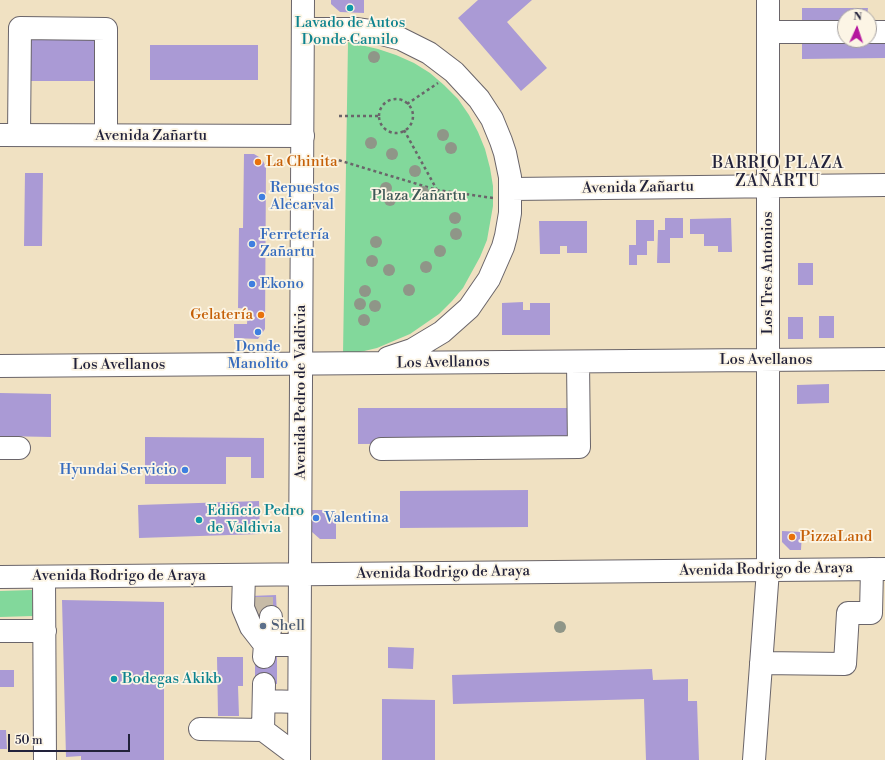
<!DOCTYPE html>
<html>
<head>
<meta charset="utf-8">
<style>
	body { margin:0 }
	#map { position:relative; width:885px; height:760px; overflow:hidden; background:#f0e1c2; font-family:"Libre Bodoni",serif }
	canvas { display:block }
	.north { position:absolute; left:837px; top:8px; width:40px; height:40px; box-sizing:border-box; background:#fcf5e5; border:1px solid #a5a1a1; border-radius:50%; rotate:3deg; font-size:11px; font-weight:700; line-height:16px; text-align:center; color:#22223b }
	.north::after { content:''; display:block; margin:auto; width:14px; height:18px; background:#b5179e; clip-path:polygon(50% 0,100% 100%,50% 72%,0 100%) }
	.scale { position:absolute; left:8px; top:734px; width:122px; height:18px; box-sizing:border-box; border:2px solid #22223b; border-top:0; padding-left:5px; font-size:12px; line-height:14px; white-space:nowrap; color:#22223b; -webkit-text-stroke:3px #fcf5e5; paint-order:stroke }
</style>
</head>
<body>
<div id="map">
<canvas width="885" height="760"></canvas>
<div class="north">N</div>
<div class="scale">50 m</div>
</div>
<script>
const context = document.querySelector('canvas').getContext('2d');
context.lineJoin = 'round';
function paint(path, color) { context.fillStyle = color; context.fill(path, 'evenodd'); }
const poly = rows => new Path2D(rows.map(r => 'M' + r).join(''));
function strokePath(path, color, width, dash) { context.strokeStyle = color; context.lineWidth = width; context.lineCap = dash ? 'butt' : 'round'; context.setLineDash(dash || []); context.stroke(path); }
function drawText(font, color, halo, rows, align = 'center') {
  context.font = font + ' "Libre Bodoni",serif'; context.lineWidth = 3.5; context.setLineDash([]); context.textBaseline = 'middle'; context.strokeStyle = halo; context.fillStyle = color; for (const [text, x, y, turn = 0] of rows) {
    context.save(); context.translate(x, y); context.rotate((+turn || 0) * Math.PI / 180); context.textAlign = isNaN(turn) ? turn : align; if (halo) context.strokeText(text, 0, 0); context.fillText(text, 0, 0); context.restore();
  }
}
paint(poly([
	[348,42,378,49,396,55,414,63,430,73,444,85,458,99,469,115,478,132,485,149,490,168,493,186,493,206,487,240,480,257,463,288,452,301,439,314,410,334,377,348,360,352,343,354],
	[32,590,33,616,0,617,0,591]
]), '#82d89b');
paint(poly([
	[331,0,364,0,364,13,340,12,331,4],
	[478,0,532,0,507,22,547,68,521,91,458,18],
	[802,8,868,8,867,16,845,16,845,26,802,25],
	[27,37,100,37,100,81,27,81],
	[885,38,885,58,802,59,802,39,869,40],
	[150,45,258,45,258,80,150,80],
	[244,154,254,154,259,157,263,161,266,167,265,329,258,339,234,338,234,324,247,324,248,309,238,308,239,228,243,228],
	[25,173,43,173,42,246,24,246],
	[665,218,683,218,683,238,670,238,670,263,657,263,658,230,665,230],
	[731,218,732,252,718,252,718,246,704,246,704,234,690,234,690,219],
	[636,220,654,220,654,241,647,241,647,255,637,255,637,265,629,265,629,245,636,245],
	[539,221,587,221,587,253,567,253,567,246,560,246,560,254,540,254],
	[798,263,813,263,813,285,798,285],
	[523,302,523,310,530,310,530,303,550,303,550,335,502,335,502,303],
	[819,316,834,316,834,338,819,338],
	[788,317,803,317,803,339,788,339],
	[829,384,829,403,797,404,797,385],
	[0,393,51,394,51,437,0,436],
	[358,408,574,408,574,443,358,444],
	[145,437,264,438,264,478,251,478,251,457,226,457,226,484,145,484],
	[528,490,528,527,400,528,400,491],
	[259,501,260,534,139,538,138,505],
	[312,510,336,510,336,539,320,539,312,532],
	[782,531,802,532,801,550,790,550,782,542],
	[276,595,277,617,251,618,250,596],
	[62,600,164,602,164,760,81,760,81,756,66,757],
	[388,647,414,648,413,669,388,668],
	[217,657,243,657,243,686,238,686,239,716,218,716],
	[255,657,277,657,277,684,255,684],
	[652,669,653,680,688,679,688,701,697,701,699,760,646,760,644,699,453,704,452,675],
	[0,670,14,670,14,687,0,687],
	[382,699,435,700,435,760,382,760],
	[0,730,6,730,7,749,0,749]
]), '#aa9ad5');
strokePath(poly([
	[251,608,276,608]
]), '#c7bba7', 22, [22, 11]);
const minor = poly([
	[304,29,356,29,370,31,401,39,429,53,454,72,479,99,492,119,501,141,505,153,510,177,510,213,506,236,503,247,489,279,469,308,442,332,412,350,388,358],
	[768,32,845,32],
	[869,32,885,32],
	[0,135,303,136],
	[19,135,20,28,106,29,106,135],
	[511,189,885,185],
	[0,366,885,359],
	[0,448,19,448],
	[381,449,579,447,578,362],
	[244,575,243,608,251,627,265,645,264,657],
	[44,577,45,760],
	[271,617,270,630,265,645,299,645],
	[0,631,45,631],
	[761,663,845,664,848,613,871,613,872,569],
	[264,701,299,702],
	[200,729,263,730,299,757],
	[263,730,264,684],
	[754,760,768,570,768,0]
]);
const major = poly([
	[0,577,885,569],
	[299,760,303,0]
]);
strokePath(minor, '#6a656a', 24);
strokePath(major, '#6a656a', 24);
strokePath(poly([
	'379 116a17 17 0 1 1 34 0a17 17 0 1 1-34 0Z',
	[407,104,438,83],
	[339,116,379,116],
	[404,130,437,190],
	[321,159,338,160,437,190,493,198]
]), '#6a656a', 2.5, [3, 3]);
strokePath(minor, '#fff', 22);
strokePath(major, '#fff', 22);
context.fillStyle = '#8f9688';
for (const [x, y] of [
	[374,57],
	[443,135],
	[371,143],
	[451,148],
	[392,154],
	[415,171],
	[386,188],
	[423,192],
	[390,200],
	[455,218],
	[456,234],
	[376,242],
	[440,251],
	[372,261],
	[426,267],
	[389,270],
	[409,290],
	[365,291],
	[360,304],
	[375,306],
	[364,320],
	[560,627]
]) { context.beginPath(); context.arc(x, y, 6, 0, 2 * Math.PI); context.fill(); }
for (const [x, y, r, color] of [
	[350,8,4,"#0f9aa8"],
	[258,162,4,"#e8710a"],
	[262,197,4,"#3f7fe0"],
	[252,244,4,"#3f7fe0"],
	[252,284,4,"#3f7fe0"],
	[261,315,4,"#e8710a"],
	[258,332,4,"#3f7fe0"],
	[185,470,4,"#3f7fe0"],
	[316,518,4,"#3f7fe0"],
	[199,520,4,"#0f9aa8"],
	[792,537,4,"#e8710a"],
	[263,626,4,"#5c6f8a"],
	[114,679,4,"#0f9aa8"]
]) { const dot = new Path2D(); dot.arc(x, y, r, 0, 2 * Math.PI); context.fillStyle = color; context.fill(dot); strokePath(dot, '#fcf5e5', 1.5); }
drawText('15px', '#0d838f', '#fcf5e5', [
	["Lavado de Autos",350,23,"center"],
	["Donde Camilo",350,40,"center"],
	["Edificio Pedro",207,511],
	["de Valdivia",207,528],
	["Bodegas Akikb",122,679]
], 'left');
drawText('15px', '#22223b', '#fcf5e5', [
	["Avenida Zañartu",151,136],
	["Avenida Zañartu",638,188,-1],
	["Los Tres Antonios",768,273,-90],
	["Los Avellanos",766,360],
	["Los Avellanos",443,363,-1],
	["Los Avellanos",119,365],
	["Avenida Pedro de Valdivia",301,392,-90],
	["Avenida Rodrigo de Araya",766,570,-1],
	["Avenida Rodrigo de Araya",443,573,-1],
	["Avenida Rodrigo de Araya",119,576]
]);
drawText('15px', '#c56008', '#fcf5e5', [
	["La Chinita",266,162],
	["Gelatería",253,315,"right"],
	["PizzaLand",800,537]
], 'left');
drawText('15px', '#366cbe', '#fcf5e5', [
	["Repuestos",270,188],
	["Alecarval",270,205],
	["Ferretería",260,235],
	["Zañartu",260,252],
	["Ekono",260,284],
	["Donde",258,347,"center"],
	["Manolito",258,364,"center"],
	["Hyundai Servicio",177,470,"right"],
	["Valentina",324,518]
], 'left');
drawText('15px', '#3f5958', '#fcf5e5', [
	["Plaza Zañartu",419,196]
]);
drawText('15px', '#4e5e75', '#fcf5e5', [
	["Shell",271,626]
], 'left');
context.letterSpacing = '1px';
drawText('16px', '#22223b', '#fcf5e5', [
	["BARRIO PLAZA",778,164],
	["ZAÑARTU",778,182]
]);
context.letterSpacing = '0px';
</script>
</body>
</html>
